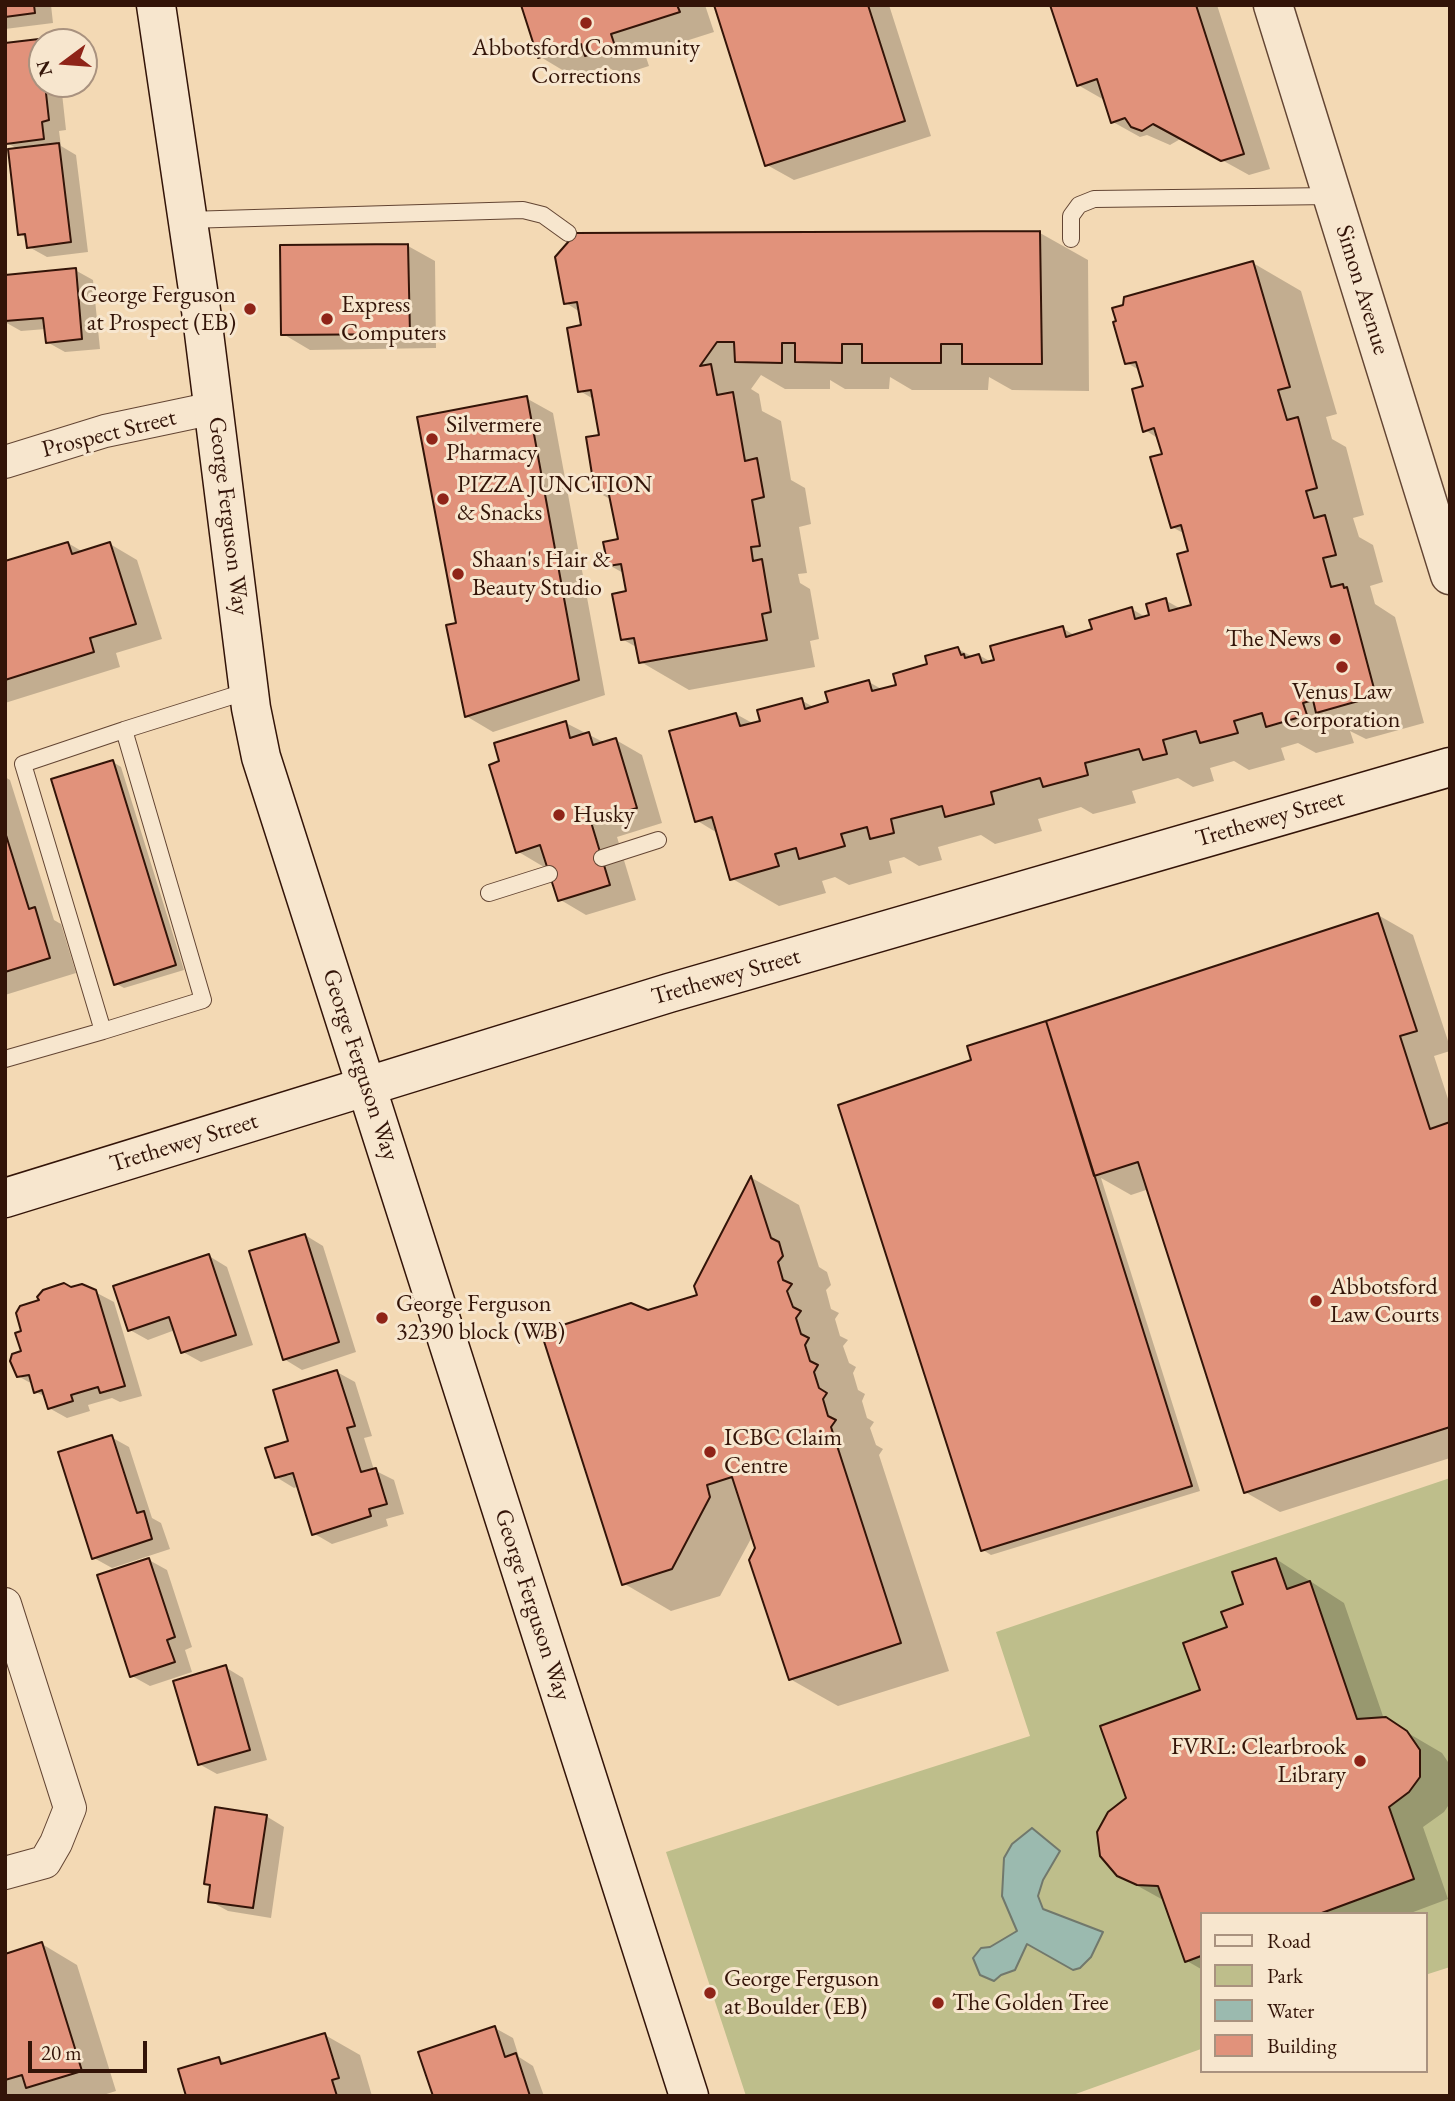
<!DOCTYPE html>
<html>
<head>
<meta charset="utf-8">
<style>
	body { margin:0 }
	#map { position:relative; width:1455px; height:2101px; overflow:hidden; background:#f3d9b4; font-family:"EB Garamond",serif }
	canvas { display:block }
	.frame { position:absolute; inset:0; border:7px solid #331408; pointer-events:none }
	.legend { position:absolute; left:1200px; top:1912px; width:228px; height:161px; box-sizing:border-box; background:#f7e6ce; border:2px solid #a9927f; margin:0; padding:9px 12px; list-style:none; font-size:21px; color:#331408 }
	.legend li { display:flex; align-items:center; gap:14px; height:35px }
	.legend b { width:35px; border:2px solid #a9927f }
	.north { position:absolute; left:28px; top:28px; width:70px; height:70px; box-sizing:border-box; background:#f7e6ce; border:2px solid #a9927f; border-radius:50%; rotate:254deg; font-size:19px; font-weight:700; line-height:28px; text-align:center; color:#331408 }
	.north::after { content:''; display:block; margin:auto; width:24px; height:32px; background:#8f2418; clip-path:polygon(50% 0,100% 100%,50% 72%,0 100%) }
	.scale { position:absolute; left:28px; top:2041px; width:119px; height:32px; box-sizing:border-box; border:4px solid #331408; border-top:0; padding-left:9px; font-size:21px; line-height:24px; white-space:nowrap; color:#331408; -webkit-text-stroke:5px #f7e6ce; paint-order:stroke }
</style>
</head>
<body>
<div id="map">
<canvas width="1455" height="2101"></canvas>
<div class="frame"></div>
<ul class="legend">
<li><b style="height:9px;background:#f7e6ce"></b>Road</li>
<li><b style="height:19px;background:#bebe8b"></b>Park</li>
<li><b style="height:19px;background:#9bbaaf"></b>Water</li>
<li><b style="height:19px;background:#e1927b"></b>Building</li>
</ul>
<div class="north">N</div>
<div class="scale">20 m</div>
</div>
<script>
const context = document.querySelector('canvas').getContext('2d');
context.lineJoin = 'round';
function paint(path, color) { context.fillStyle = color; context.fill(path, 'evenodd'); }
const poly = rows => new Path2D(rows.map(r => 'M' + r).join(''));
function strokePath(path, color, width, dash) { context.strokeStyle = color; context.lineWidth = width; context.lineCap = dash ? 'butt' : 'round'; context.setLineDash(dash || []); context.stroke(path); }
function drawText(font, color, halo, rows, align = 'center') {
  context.font = font + ' "EB Garamond",serif'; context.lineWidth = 6; context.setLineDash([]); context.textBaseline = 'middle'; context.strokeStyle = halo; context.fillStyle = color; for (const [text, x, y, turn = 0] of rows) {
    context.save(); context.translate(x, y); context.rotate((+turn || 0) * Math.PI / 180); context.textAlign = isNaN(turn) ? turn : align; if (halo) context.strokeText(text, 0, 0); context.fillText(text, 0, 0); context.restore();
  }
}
paint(poly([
	[1450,1478,1450,1967,1425,1975,1425,1914,1201,1914,1201,2049,1070,2096,746,2096,666,1852,1030,1736,996,1632]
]), '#bebe8b');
const water = poly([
	[1032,1828,1060,1851,1043,1880,1038,1896,1043,1909,1103,1932,1091,1957,1080,1968,1073,1970,1027,1944,1015,1970,1001,1975,994,1981,980,1975,973,1958,981,1948,990,1947,1017,1931,1002,1896,1004,1858,1012,1844,1032,1828]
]);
paint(water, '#9bbaaf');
strokePath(water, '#71786c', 2);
paint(poly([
	[5,5,51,5,53,23,5,29],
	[523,5,705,5,714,32,645,54,649,66,621,75,606,66,574,77,539,56],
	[716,5,889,5,931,136,794,180,767,165],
	[1052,5,1217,5,1270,169,1249,175,1182,138,1170,145,1147,135,1140,137,1113,122,1106,101,1078,85],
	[39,41,42,42,42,84,61,84,66,130,59,131,61,146,76,155,88,252,47,257,29,247,28,239,20,234,18,149,7,143,5,129,5,45],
	[1040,233,1088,260,1089,391,1012,390,989,377,988,390,912,390,890,377,889,389,845,389,830,380,830,389,785,389,761,375,751,389,759,394,762,411,781,421,791,480,805,488,811,524,799,527,807,573,798,574,800,583,810,589,819,639,810,641,815,667,689,690,641,662,638,648,622,639,628,592,625,574,609,565,620,541,612,500,597,492,601,436,595,400,580,391,583,326,580,312,566,303],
	[408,246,435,261,436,348,310,350,283,334],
	[1253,263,1301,291,1337,414,1326,417,1332,439,1346,447,1364,515,1353,518,1359,537,1373,545,1383,582,1370,586,1375,604,1395,617,1424,723,1366,739,1350,731,1354,743,1316,753,1298,743,1281,748,1285,760,1249,770,1234,761,1210,768,1214,781,1193,787,1178,778,1132,791,1136,803,1093,814,1081,807,1038,819,1042,831,995,844,981,835,938,847,942,860,919,866,904,857,889,861,892,873,849,885,835,877,822,881,826,893,779,906,731,878,719,834,696,820,736,714,754,724,801,700,815,708,830,704,869,682,883,690,899,686,958,649,973,657,979,655,991,662,1062,628,1076,636,1094,631,1132,609,1147,618,1165,600,1181,609,1194,606,1190,552,1185,534,1172,527,1164,455,1159,439,1145,430,1145,387,1141,371,1127,363],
	[75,270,93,280,100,349,65,352,47,342,46,329,21,331,5,322,5,277],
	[526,398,553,413,605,695,493,732,466,716,458,625],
	[68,543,83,552,110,544,137,560,162,639,116,653,120,667,5,703,5,563],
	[566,723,605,743,616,740,642,755,662,823,617,837,636,900,586,915,559,899,549,866,544,867,517,851],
	[113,762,121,767,184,970,124,988,115,983],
	[5,777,10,780,54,920,61,924,76,973,5,995],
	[1378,915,1413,935,1450,1047,1450,1051,1434,1056,1450,1105,1450,1458,1280,1512,1245,1492,1149,1189,1131,1195,1101,1178,1200,1491,991,1555,983,1550,973,1061],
	[752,1178,799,1205,819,1267,827,1272,831,1285,826,1290,831,1309,839,1313,835,1319,840,1336,848,1340,843,1346,849,1363,856,1367,853,1373,858,1390,865,1394,862,1401,867,1418,874,1422,870,1428,876,1445,883,1449,879,1455,949,1671,838,1706,790,1679,753,1535,720,1596,671,1611,623,1583,648,1312,699,1296],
	[305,1235,323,1246,356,1352,302,1370,284,1359],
	[209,1256,227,1267,253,1345,201,1362,183,1352,175,1330,148,1340,130,1330],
	[71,1289,95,1292,114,1302,142,1396,120,1402,112,1398,88,1405,90,1411,67,1418,49,1408,46,1397,36,1392,34,1385,18,1376,23,1352],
	[337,1372,355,1382,372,1436,364,1438,374,1470,394,1480,404,1514,386,1519,388,1526,332,1544,313,1533,299,1486,294,1488,276,1477,290,1442],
	[287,1472,302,1472,287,1476],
	[111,1437,129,1447,152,1518,161,1523,170,1549,112,1568,94,1558],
	[1276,1559,1344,1603,1384,1719,1442,1753,1450,1765,1450,1803,1444,1812,1423,1827,1448,1899,1408,1914,1201,1914,1201,1969,1187,1961,1165,1901,1118,1875,1128,1798,1202,1691,1229,1628],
	[149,1560,167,1570,192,1647,185,1650,192,1672,150,1686,132,1676],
	[225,1667,243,1678,267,1760,217,1774,199,1764],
	[266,1816,284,1827,271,1918,228,1911,210,1901,212,1887,206,1883],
	[42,1944,77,1965,116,2091,100,2096,5,2096,5,1955],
	[495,2028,513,2038,519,2057,533,2066,544,2096,435,2096],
	[325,2035,360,2055,372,2096,188,2096,218,2059,228,2064]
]), '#0003');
const building = poly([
	[5,5,34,5,35,13,5,17,5,5],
	[521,5,677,5,680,12,611,34,615,46,585,56,581,44,538,58,521,5],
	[714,5,868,5,905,121,765,166,714,5],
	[1050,5,1196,5,1244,154,1221,161,1153,124,1142,131,1131,127,1125,118,1111,123,1097,79,1077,86,1050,5],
	[39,39,42,84,45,84,49,120,42,122,44,139,6,144,5,43,39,39],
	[59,143,71,242,27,248,25,234,18,235,8,149,59,143],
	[1040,231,1042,364,962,364,962,344,941,344,941,363,862,363,862,344,842,344,842,363,795,362,795,343,782,343,782,363,735,362,734,342,717,342,700,366,711,364,717,395,733,392,745,461,757,458,764,497,752,500,760,546,751,547,753,561,762,559,771,612,762,614,767,640,639,663,634,638,621,640,612,594,626,591,621,564,608,566,603,542,618,539,608,490,595,493,586,437,599,435,591,390,578,392,567,328,581,325,577,302,564,304,555,257,576,233,1040,231],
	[408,244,410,334,281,335,280,245,408,244],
	[1253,261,1290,387,1278,390,1287,420,1298,417,1317,488,1306,491,1314,518,1325,515,1336,555,1323,558,1331,587,1343,584,1344,588,1347,587,1376,696,1316,713,1313,700,1303,703,1307,715,1266,727,1262,713,1234,721,1238,733,1200,743,1196,731,1163,740,1167,754,1143,760,1139,749,1085,763,1088,775,1043,787,1040,778,991,792,994,804,945,817,942,806,891,819,894,833,870,839,867,827,841,834,845,846,799,859,796,848,775,854,779,866,730,880,712,817,695,822,669,731,736,713,740,726,760,721,757,710,802,698,805,709,828,702,825,692,869,680,872,691,896,685,893,674,927,664,925,656,958,647,961,655,964,654,965,658,979,654,982,663,994,660,990,646,1063,626,1066,637,1092,629,1089,620,1132,607,1135,619,1149,615,1146,604,1166,598,1169,611,1191,605,1177,554,1188,551,1181,525,1171,528,1150,457,1162,454,1154,428,1143,432,1132,389,1143,386,1136,362,1125,364,1113,322,1116,321,1112,308,1123,305,1124,297,1253,261],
	[76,268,82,339,46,343,43,318,5,321,5,275,76,268],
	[527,396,579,680,465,717,446,625,456,623,417,417,527,396],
	[68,542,72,554,110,542,136,624,90,638,94,652,5,680,5,561,68,542],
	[566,721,570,738,589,732,593,745,616,738,637,808,591,822,610,885,558,901,540,845,516,853,489,765,499,761,494,743,566,721],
	[113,760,176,965,114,985,51,779,113,760],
	[5,832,29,909,35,907,50,958,5,972,5,832],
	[1378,913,1417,1031,1400,1036,1430,1129,1450,1122,1450,1427,1244,1493,1138,1162,1094,1176,1046,1021,1378,913],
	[1046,1021,1192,1486,981,1551,838,1105,971,1060,967,1046,1046,1021],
	[751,1176,771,1238,779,1242,783,1256,778,1262,783,1280,792,1284,787,1291,793,1307,801,1311,796,1318,801,1334,809,1338,805,1345,810,1361,818,1365,814,1372,819,1388,827,1393,823,1399,828,1416,836,1420,831,1427,901,1643,789,1680,749,1560,755,1548,732,1477,707,1485,710,1497,672,1569,622,1585,541,1332,631,1303,648,1310,697,1295,694,1286,751,1176],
	[305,1234,339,1342,283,1360,249,1251,305,1234],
	[209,1254,236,1335,181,1353,169,1317,128,1331,113,1286,209,1254],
	[64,1283,71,1287,82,1284,96,1290,125,1386,100,1393,98,1387,71,1395,73,1401,48,1409,42,1390,34,1393,29,1375,17,1377,10,1361,12,1354,21,1351,15,1333,21,1331,16,1313,20,1306,39,1300,37,1297,43,1290,64,1283],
	[337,1370,355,1426,347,1428,361,1472,376,1468,387,1504,369,1509,371,1516,312,1535,293,1473,275,1478,265,1448,288,1441,273,1390,337,1370],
	[112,1435,137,1513,144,1511,152,1539,92,1559,58,1452,112,1435],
	[149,1558,175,1637,167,1640,175,1662,130,1677,97,1575,149,1558],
	[1276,1558,1287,1589,1310,1581,1357,1719,1386,1717,1407,1731,1420,1750,1420,1777,1409,1792,1389,1807,1414,1879,1319,1914,1201,1914,1201,1956,1185,1962,1158,1886,1137,1885,1117,1876,1100,1856,1097,1832,1108,1812,1126,1798,1100,1726,1200,1690,1183,1643,1227,1627,1221,1612,1243,1604,1232,1572,1276,1558],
	[226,1665,250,1750,198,1765,173,1681,226,1665],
	[215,1807,267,1815,253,1908,208,1902,210,1885,204,1884,215,1807],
	[42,1942,82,2071,26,2088,22,2075,5,2080,5,1954,42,1942],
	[495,2026,505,2057,516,2053,530,2096,433,2096,418,2052,495,2026],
	[325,2033,339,2078,332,2080,337,2096,186,2096,178,2069,219,2057,221,2064,325,2033]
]);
paint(building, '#e1927b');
strokePath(building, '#331408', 2);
const service = poly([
	[187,220,523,210,543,215,568,233],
	[1071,239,1071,216,1079,205,1094,199,1332,196],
	[124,730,248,691],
	[602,858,658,840],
	[489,893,549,874],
	[5,1059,103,1031,203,1000,124,730,23,764,103,1031]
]);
const minor = poly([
	[5,462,105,431,214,408],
	[5,1604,70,1808,56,1843,45,1862,5,1873]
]);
const tertiary = poly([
	[1273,5,1450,575]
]);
const secondary = poly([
	[156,5,202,317,251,708,261,757,689,2096],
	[5,1198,669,993,1450,767]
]);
strokePath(service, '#634533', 18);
strokePath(minor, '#634533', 34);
strokePath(tertiary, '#634533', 41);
strokePath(secondary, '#331408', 41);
strokePath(service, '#f7e6ce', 16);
strokePath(minor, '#f7e6ce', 32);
strokePath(tertiary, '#f7e6ce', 38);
strokePath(secondary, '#f7e6ce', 38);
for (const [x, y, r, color] of [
	[586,23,7,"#8f2418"],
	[250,309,7,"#8f2418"],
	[327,319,7,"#8f2418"],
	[432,439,7,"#8f2418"],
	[443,499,7,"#8f2418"],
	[458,574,7,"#8f2418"],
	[1335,639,7,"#8f2418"],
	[1342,667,7,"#8f2418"],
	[559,815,7,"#8f2418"],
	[1316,1301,7,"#8f2418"],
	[382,1318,7,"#8f2418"],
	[710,1452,7,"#8f2418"],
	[1360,1761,7,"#8f2418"],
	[710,1993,7,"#8f2418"],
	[938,2003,7,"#8f2418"]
]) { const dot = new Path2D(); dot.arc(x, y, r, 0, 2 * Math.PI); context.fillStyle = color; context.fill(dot); strokePath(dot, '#f7e6ce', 2.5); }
drawText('24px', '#331408', '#f7e6ce', [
	["Abbotsford Community",586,48,"center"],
	["Corrections",586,76,"center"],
	["George Ferguson",236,295,"right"],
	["at Prospect (EB)",236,323,"right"],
	["Express",341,305],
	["Computers",341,333],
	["Silvermere",446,425],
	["Pharmacy",446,453],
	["PIZZA JUNCTION",457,485],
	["& Snacks",457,513],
	["Shaan's Hair &",472,560],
	["Beauty Studio",472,588],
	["The News",1321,639,"right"],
	["Venus Law",1342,692,"center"],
	["Corporation",1342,720,"center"],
	["Husky",573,815],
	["Abbotsford",1330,1287],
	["Law Courts",1330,1315],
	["George Ferguson",396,1304],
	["32390 block (WB)",396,1332],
	["ICBC Claim",724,1438],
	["Centre",724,1466],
	["FVRL: Clearbrook",1346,1747,"right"],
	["Library",1346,1775,"right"],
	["George Ferguson",724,1979],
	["at Boulder (EB)",724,2007],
	["The Golden Tree",952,2003]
], 'left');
drawText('24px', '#331408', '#f7e6ce', [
	["Simon Avenue",1362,290,73],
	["Prospect Street",109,434,-14],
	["George Ferguson Way",228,516,83],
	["Trethewey Street",1270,819,-16],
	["Trethewey Street",726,977,-16],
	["George Ferguson Way",360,1065,72],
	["Trethewey Street",184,1143,-17],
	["George Ferguson Way",532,1605,72]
]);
</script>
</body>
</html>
